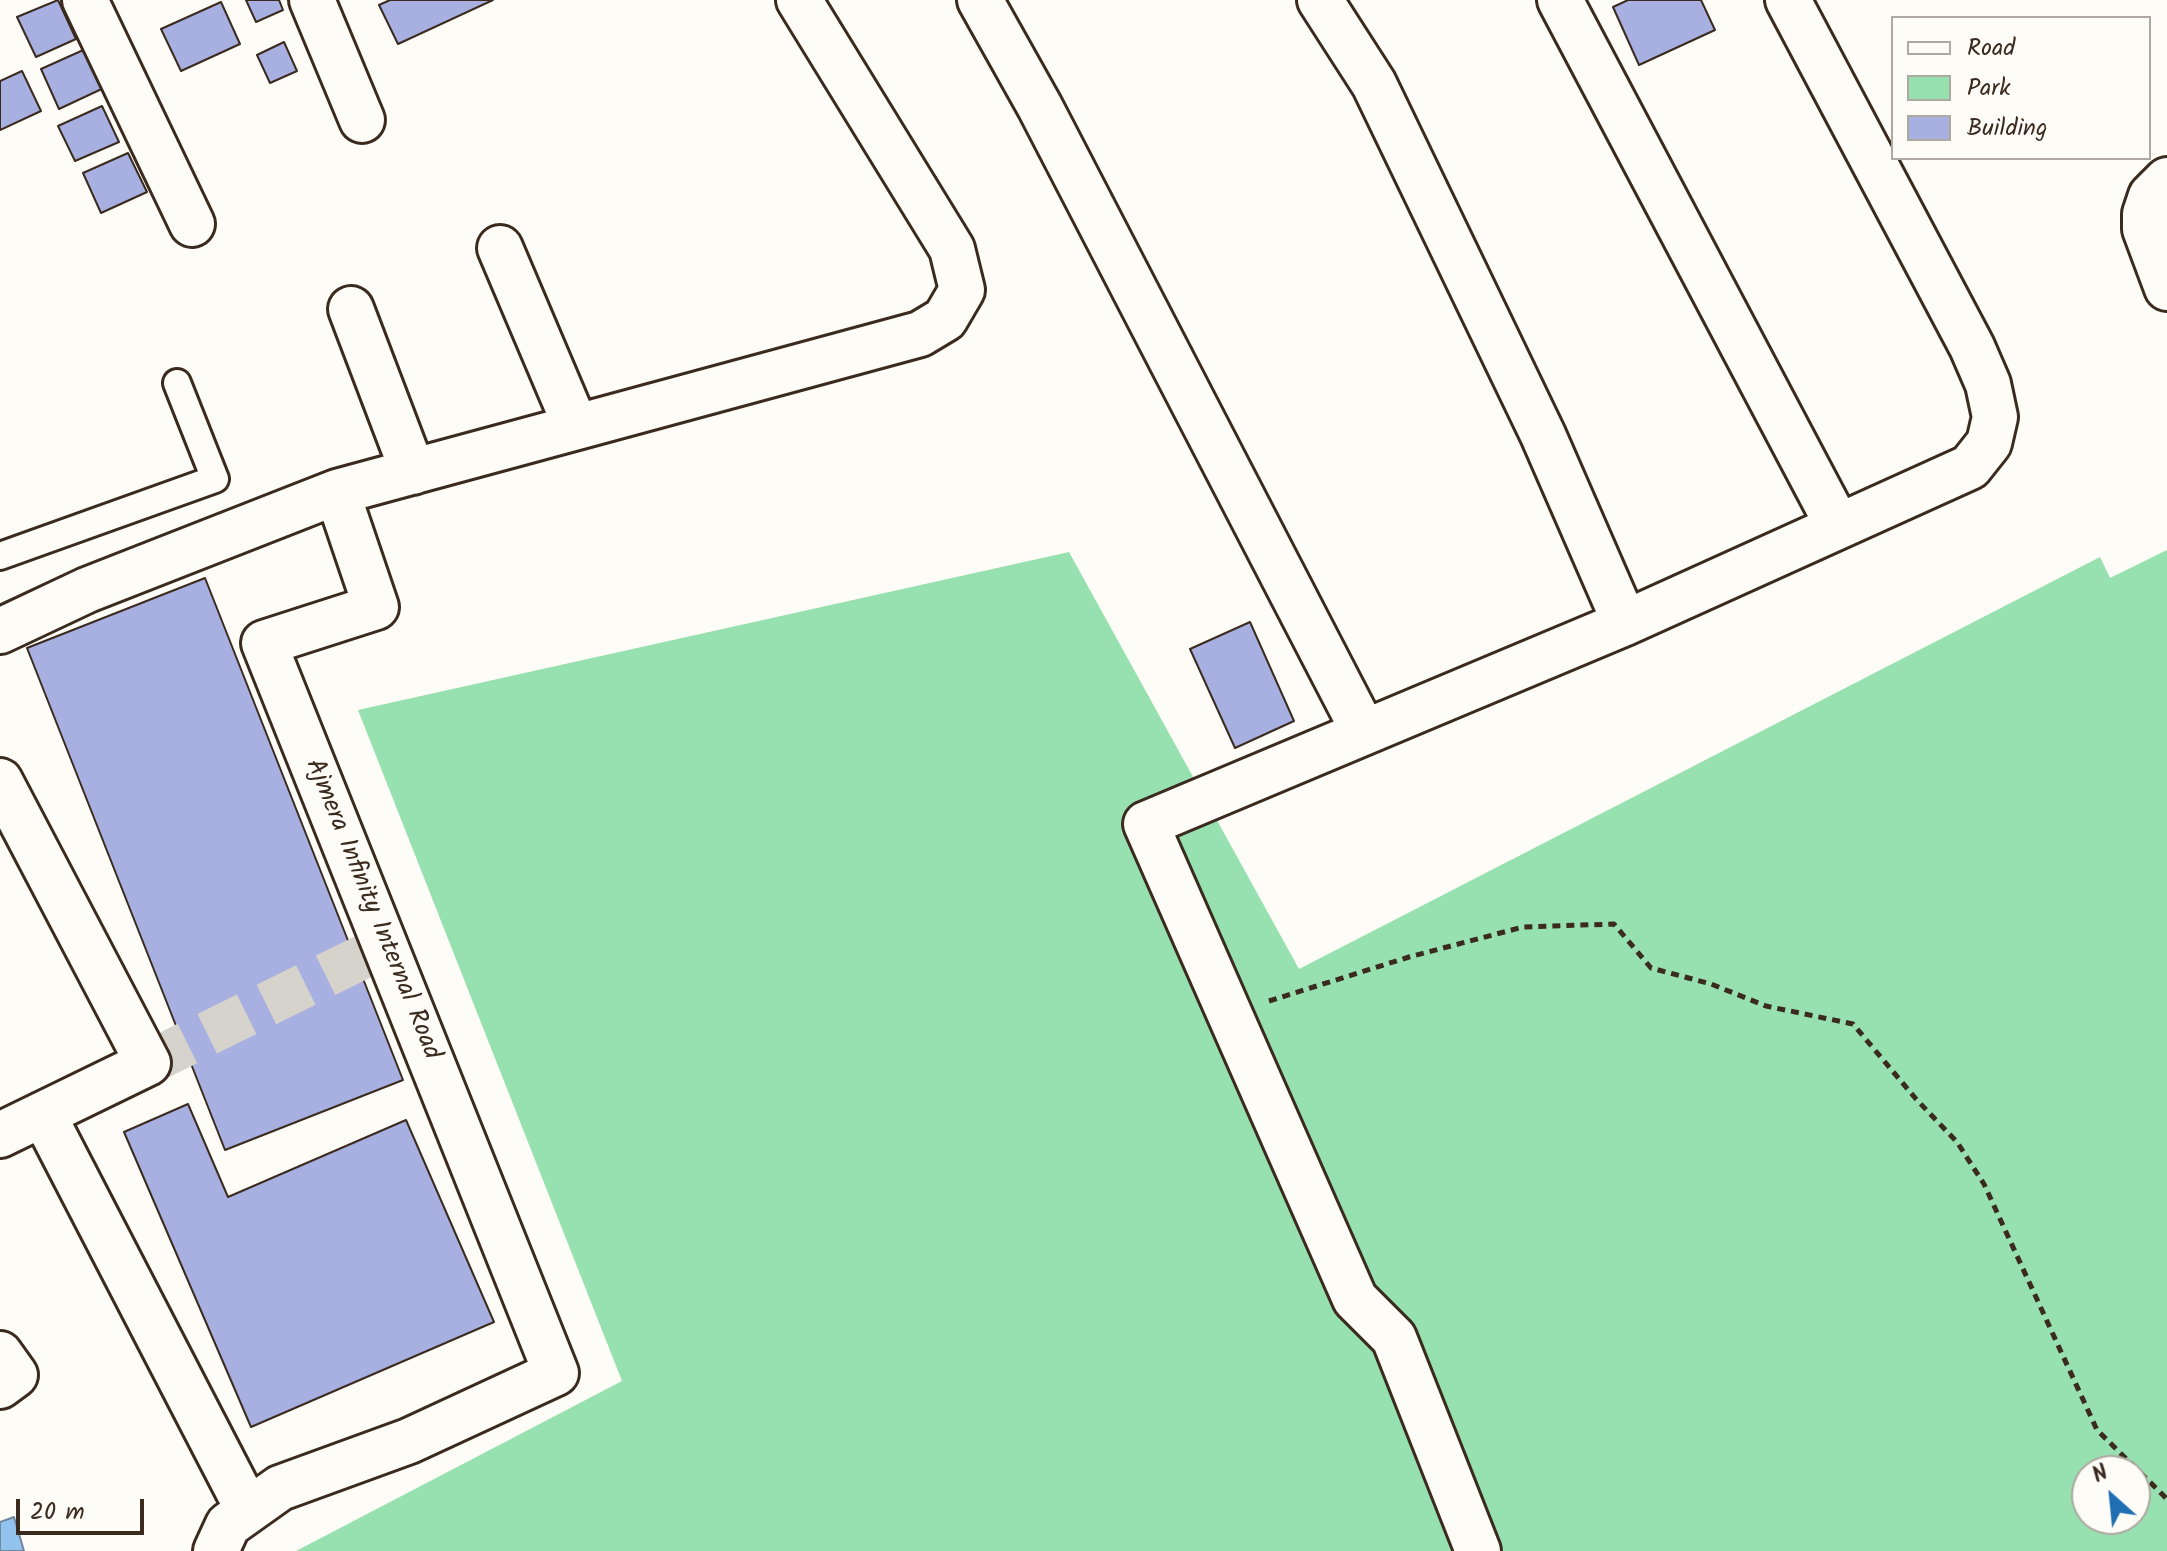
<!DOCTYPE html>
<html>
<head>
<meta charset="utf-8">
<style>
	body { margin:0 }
	#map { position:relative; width:2167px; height:1551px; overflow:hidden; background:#fdfcf7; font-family:Kalam,sans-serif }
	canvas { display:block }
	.legend { position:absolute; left:1891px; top:16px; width:260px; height:144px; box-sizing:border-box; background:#fdfcf7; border:2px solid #afa8a0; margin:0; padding:10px 14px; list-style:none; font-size:24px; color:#3b2a1e }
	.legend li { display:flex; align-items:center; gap:16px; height:40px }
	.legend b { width:40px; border:2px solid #afa8a0 }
	.north { position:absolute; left:2071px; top:1455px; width:80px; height:80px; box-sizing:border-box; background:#fdfcf7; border:2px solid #afa8a0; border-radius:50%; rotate:333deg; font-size:22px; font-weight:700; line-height:32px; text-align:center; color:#3b2a1e }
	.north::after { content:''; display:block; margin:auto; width:28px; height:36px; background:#1f6fb2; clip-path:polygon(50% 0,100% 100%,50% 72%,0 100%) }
	.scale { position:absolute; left:16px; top:1499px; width:128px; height:36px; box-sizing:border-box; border:4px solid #3b2a1e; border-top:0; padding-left:10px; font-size:24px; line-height:28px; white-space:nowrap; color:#3b2a1e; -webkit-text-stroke:6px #fdfcf7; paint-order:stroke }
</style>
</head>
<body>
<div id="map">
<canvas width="2167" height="1551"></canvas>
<ul class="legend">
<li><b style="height:10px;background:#fdfcf7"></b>Road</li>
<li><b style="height:22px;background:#97e0af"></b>Park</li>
<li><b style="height:22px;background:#a7b0e1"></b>Building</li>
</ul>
<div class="north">N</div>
<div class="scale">20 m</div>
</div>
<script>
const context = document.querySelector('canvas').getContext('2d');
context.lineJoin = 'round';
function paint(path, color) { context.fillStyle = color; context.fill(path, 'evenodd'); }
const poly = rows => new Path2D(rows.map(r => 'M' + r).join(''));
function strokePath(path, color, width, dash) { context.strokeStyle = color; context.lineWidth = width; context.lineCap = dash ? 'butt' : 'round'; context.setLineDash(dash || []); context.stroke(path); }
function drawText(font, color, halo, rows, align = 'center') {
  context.font = font + ' Kalam,sans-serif'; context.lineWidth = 6; context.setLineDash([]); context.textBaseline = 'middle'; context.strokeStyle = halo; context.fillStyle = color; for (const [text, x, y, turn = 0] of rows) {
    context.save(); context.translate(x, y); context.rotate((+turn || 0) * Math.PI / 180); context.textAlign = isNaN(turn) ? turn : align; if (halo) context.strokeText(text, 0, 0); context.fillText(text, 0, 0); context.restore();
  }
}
paint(poly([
	[2167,550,2167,1551,296,1551,622,1381,358,710,1069,552,1299,969,2100,557,2110,578],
	[2087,1471,2135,1471,2135,1519,2087,1519]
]), '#97e0af');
const water = poly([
	[14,1517,24,1551,0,1551,0,1522,14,1517]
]);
paint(water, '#91c3ee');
strokePath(water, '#6f869b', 2);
const building = poly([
	[58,0,76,39,36,57,17,17,58,0],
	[246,0,279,0,283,10,256,22,246,0],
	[390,0,493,0,398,44,379,5,390,0],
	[1628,0,1701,0,1715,30,1639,65,1613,7,1628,0],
	[221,2,240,44,181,71,161,29,221,2],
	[284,42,297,71,270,83,257,55,284,42],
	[90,47,108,86,59,109,41,69,90,47],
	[22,71,41,111,0,130,0,81,22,71],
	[102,106,119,142,75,161,58,126,102,106],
	[128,153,147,192,101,213,83,173,128,153],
	[205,578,403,1080,225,1150,27,648,205,578],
	[1250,622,1294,721,1235,748,1190,649,1250,622],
	[188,1104,228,1197,406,1120,494,1322,251,1427,124,1132,188,1104]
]);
paint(building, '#a7b0e1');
strokePath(building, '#3b2a1e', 2);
strokePath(poly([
	[148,1063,385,946]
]), '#d6d2cc', 44, [44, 22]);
const service = poly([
	[0,556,215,479,177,383]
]);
const minor = poly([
	[85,0,192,224],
	[312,0,362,120],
	[980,0,1040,107,1364,732],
	[1320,0,1374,84,1543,435,1625,623],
	[1560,0,1838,526],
	[2167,180,2151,196,2145,214,2145,229,2167,288],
	[500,248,576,427],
	[351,309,413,472],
	[337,492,920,334,945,319,962,290,952,249,799,0],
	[0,631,87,590,337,492,376,607,264,643,556,1373,409,1441,280,1488,228,1525,216,1551],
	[0,781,148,1063,0,1135],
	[43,1114,248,1510],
	[0,1354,15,1375,0,1386],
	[1478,1551,1394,1338,1355,1299,1146,824,1625,623,1970,467,1989,443,1995,417,1988,384,1972,347,1788,0]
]);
strokePath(service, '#3b2a1e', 32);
strokePath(minor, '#3b2a1e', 50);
strokePath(poly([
	[1269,1001,1409,957,1523,927,1614,924,1651,968,1711,984,1766,1006,1853,1024,1916,1099,1957,1142,1984,1184,2097,1430,2167,1499]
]), '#3b2a1e', 5, [8, 6]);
strokePath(service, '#fdfcf7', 26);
strokePath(minor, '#fdfcf7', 44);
drawText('26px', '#3b2a1e', '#fdfcf7', [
	["Ajmera Infinity Internal Road",371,910,68]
]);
</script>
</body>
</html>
